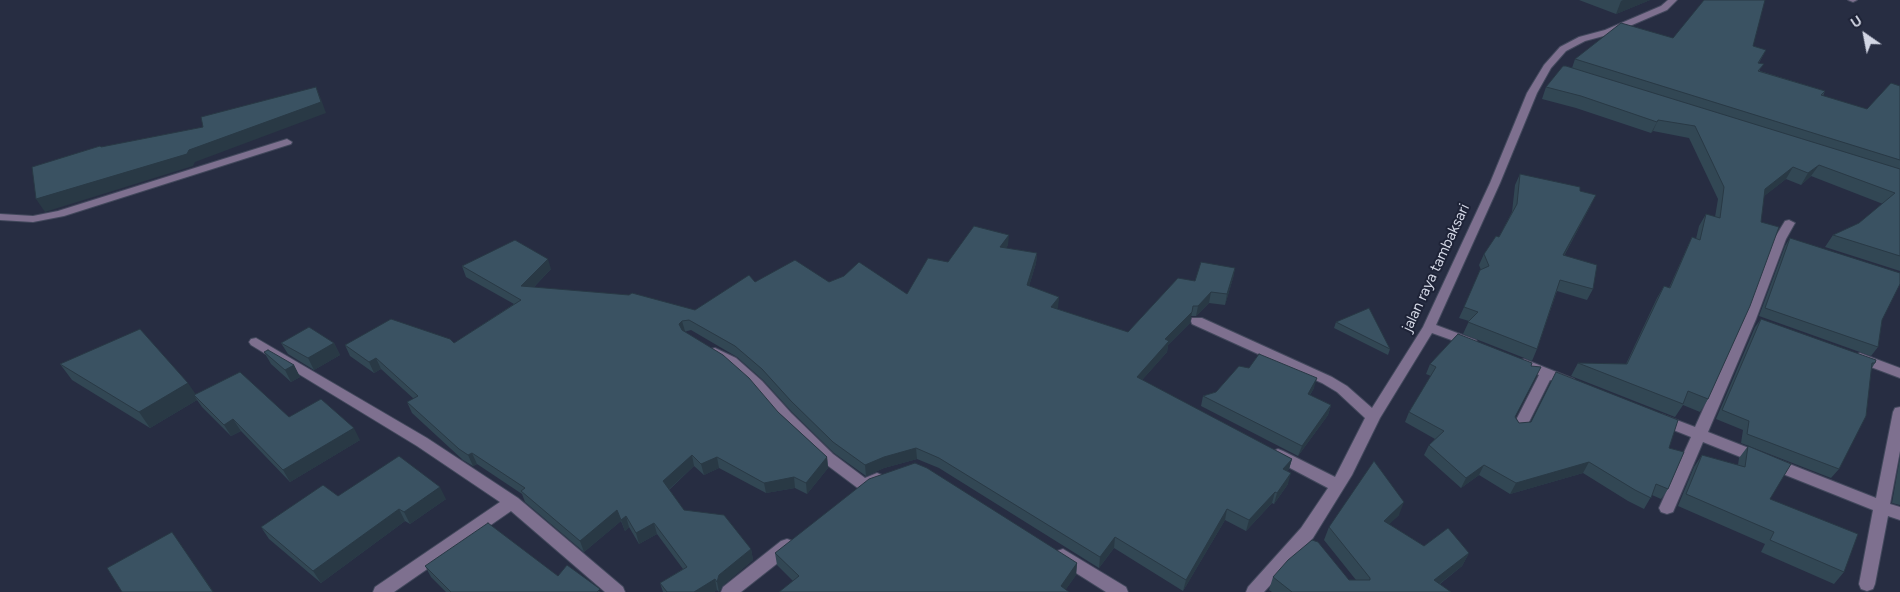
<!DOCTYPE html>
<html>
<head>
<meta charset="utf-8">
<style>
	body { margin:0 }
	#map { position:relative; width:1900px; height:592px; overflow:hidden; background:#272d42; font-family:Figtree,sans-serif }
	canvas { display:block }
	.north { position:absolute; left:1840px; top:10px; width:50px; height:50px; -webkit-text-stroke:4px #1e2337; paint-order:stroke; rotate:327deg; font-size:14px; font-weight:700; line-height:20px; text-align:center; color:#d2d6e4 }
	.north::after { content:''; display:block; margin:auto; width:18px; height:22px; background:#d2d6e4; clip-path:polygon(50% 0,100% 100%,50% 72%,0 100%) }
</style>
</head>
<body>
<div id="map">
<canvas width="1900" height="592"></canvas>
<div class="north">U</div>
</div>
<script>
const context = document.querySelector('canvas').getContext('2d');
context.lineJoin = 'round';
const poly = rows => new Path2D(rows.map(r => 'M' + r).join(''));
function strokePath(path, color, width, dash) { context.strokeStyle = color; context.lineWidth = width; context.lineCap = dash ? 'butt' : 'round'; context.setLineDash(dash || []); context.stroke(path); }
function paint(path, color) { context.fillStyle = color; context.fill(path, 'evenodd'); }
function drawText(font, color, halo, rows, align = 'center') {
  context.font = font + ' Figtree,sans-serif'; context.lineWidth = 4; context.setLineDash([]); context.textBaseline = 'middle'; context.strokeStyle = halo; context.fillStyle = color; for (const [text, x, y, turn = 0] of rows) {
    context.save(); context.translate(x, y); context.rotate((+turn || 0) * Math.PI / 180); context.textAlign = isNaN(turn) ? turn : align; if (halo) context.strokeText(text, 0, 0); context.fillText(text, 0, 0); context.restore();
  }
}
const minor = poly([
	[1668,0,1677,0,1667,10,1611,34,1585,41,1566,51,1551,68,1537,93,1500,183,1436,325,1476,340,1478,343,1476,346,1471,347,1432,333,1380,418,1352,475,1313,538,1264,592,1246,592,1248,587,1301,528,1328,488,1273,459,1271,455,1273,451,1278,449,1283,451,1335,477,1365,418,1337,392,1322,383,1192,324,1191,321,1192,318,1202,318,1332,377,1347,386,1372,408,1423,327,1490,183,1527,93,1544,65,1560,47,1579,37,1605,30,1661,6,1668,0],
	[1848,0,1857,0,1853,2,1848,0],
	[287,139,292,142,291,144,64,216,33,222,0,220,0,214,33,216,58,211,287,139],
	[1789,220,1795,223,1786,239,1756,319,1708,432,1876,498,1893,412,1895,408,1900,407,1900,451,1890,504,1900,507,1900,520,1888,516,1875,584,1873,589,1867,591,1861,589,1859,584,1873,510,1703,442,1673,512,1667,514,1661,512,1659,508,1691,437,1656,423,1654,419,1656,415,1661,414,1695,427,1744,319,1774,239,1785,221,1789,220],
	[256,338,427,438,518,498,623,587,625,592,605,592,511,511,394,592,373,592,375,587,500,502,417,446,251,345,249,342,251,339,256,338],
	[715,348,736,358,762,381,791,413,833,454,865,478,877,473,882,475,885,479,882,483,864,491,859,489,823,462,781,421,752,387,726,364,710,355,708,352,710,349,715,348],
	[1860,353,1900,368,1900,378,1855,361,1853,358,1855,355,1860,353],
	[1524,359,1574,379,1576,382,1574,385,1569,387,1550,380,1524,432,1519,433,1514,432,1512,428,1539,375,1519,367,1517,364,1519,361,1524,359],
	[787,539,793,541,795,546,793,551,741,592,721,592,723,587,781,541,787,539],
	[1063,549,1126,587,1128,592,1106,592,1057,561,1055,556,1057,551,1063,549]
]);
strokePath(minor, '#42485c', 2);
paint(minor, '#7e708f');
paint(poly([
	[1579,0,1650,0,1616,14],
	[1673,38,1753,46,1766,50,1759,63,1760,71,1825,91,1823,96,1867,109,1900,86,1900,271,1825,247,1833,235,1859,223,1883,204,1811,176,1801,185,1786,179,1764,196,1708,399,1700,412,1683,405,1675,417,1571,376,1578,363,1626,364,1657,298,1664,286,1669,288,1686,250,1692,237,1696,239,1699,226,1706,214,1715,217,1718,199,1689,138,1653,131,1651,133,1576,108,1542,99,1546,87,1572,68,1575,59],
	[1520,174,1580,191,1591,205,1564,256,1593,289,1587,300,1557,291,1537,349,1532,361,1463,334,1469,321,1459,318,1481,270,1479,265,1484,254,1499,237,1512,212,1515,185],
	[1790,238,1882,320,1878,347,1871,356,1759,316,1785,246],
	[1008,245,1006,248,1037,253,1036,263,1029,286,1059,297,1057,309,1128,332,1195,281,1235,268,1233,278,1225,305,1209,303,1196,316,1191,316,1190,323,1168,345,1167,352,1142,380,1292,459,1289,469,1287,471,1288,484,1274,504,1272,503,1246,531,1225,520,1183,591,1114,548,1099,568,939,468,917,459,884,468,866,476,834,453,792,412,763,380,737,357,691,330,684,332,778,412,827,457,828,468,807,494,795,488,766,493,719,468,704,475,694,466,669,490,684,510,751,549,753,560,722,586,719,592,717,590,714,592,663,592,660,583,683,569,657,534,639,544,629,527,625,531,621,521,584,552,525,502,522,494,477,464,473,466,463,460,412,413,407,402,414,399,381,369,374,373,350,356,345,345,454,343,514,304,466,277,462,266,551,269,534,287,695,310,755,282,829,282,907,294,948,262],
	[1761,319,1875,363,1872,368,1839,469,1831,478,1741,443,1743,430,1716,419,1755,327],
	[1336,322,1390,349,1388,355,1334,328],
	[1458,334,1516,417,1519,423,1669,448,1668,489,1661,499,1652,495,1644,509,1628,501,1583,473,1510,494,1479,475,1461,488,1424,455,1429,445,1435,439,1405,422,1409,412,1431,376,1426,374,1430,364],
	[281,343,334,343,340,355,314,370,288,354],
	[264,352,294,365,300,377,291,382,271,364],
	[60,364,289,417,360,440,290,482,241,431,231,436,202,407,197,400,150,428,72,380],
	[1314,388,1310,395,1331,405,1328,415,1298,456,1201,406,1203,396,1216,392],
	[1748,446,1770,499,1844,572,1834,584,1761,552,1765,544,1678,506,1694,467,1702,455,1738,465,1739,458],
	[1900,458,1900,505,1892,503],
	[338,496,446,499,410,524,405,521,321,583,269,539,261,527],
	[1399,515,1389,524,1424,546,1469,553,1462,566,1440,584,1451,592,1272,592,1269,590,1273,577,1356,580,1324,540,1329,527],
	[775,553,1077,563,1076,575,1066,589,793,581,777,565],
	[425,566,558,576,601,592,446,592,431,577]
]), '#324754');
paint(poly([
	[1623,0,1650,0,1616,14,1621,1],
	[316,87,321,99,326,113,195,162,193,166,45,212,36,199,189,150],
	[1658,120,1653,131,1651,133,1657,122],
	[1819,165,1811,176,1801,185,1808,173],
	[1793,167,1786,179,1758,201,1765,189],
	[1596,195,1591,205,1558,266,1563,255],
	[1009,235,1008,245,1000,258,1000,247],
	[1037,253,1036,263,1026,296,1027,285],
	[548,259,551,269,525,296,521,286],
	[1235,268,1233,278,1225,305,1227,294],
	[1211,292,1209,303,1196,316,1198,306],
	[1059,297,1058,308,1050,317,1051,307],
	[1192,312,1190,323,1168,345,1167,352,1135,388,1137,377,1165,339],
	[682,321,685,331,681,335,679,324],
	[334,343,340,355,314,370,308,358],
	[376,358,381,369,374,373,369,362],
	[294,365,300,377,291,382,285,370],
	[1317,378,1314,388,1304,404,1308,394],
	[188,383,199,399,194,395,197,400,150,428,139,412],
	[1331,405,1328,415,1298,456,1302,446],
	[233,419,241,431,231,436,224,425],
	[354,428,360,440,290,482,283,470],
	[916,448,917,459,884,468,866,476,865,465,884,457],
	[472,453,477,464,473,466,468,455],
	[692,455,694,466,666,492,663,481],
	[717,457,719,468,704,475,701,464],
	[827,457,828,468,807,494,806,483],
	[1292,459,1289,469,1279,480,1283,469],
	[1589,462,1583,473,1510,494,1516,483],
	[1484,465,1479,475,1461,488,1466,478],
	[1291,473,1288,484,1274,504,1277,493],
	[794,477,795,488,766,493,764,483],
	[440,487,446,499,410,524,404,512],
	[1275,492,1272,503,1246,531,1249,520],
	[1404,502,1399,515,1379,534,1384,521],
	[399,509,405,521,321,583,313,571],
	[1227,509,1225,520,1183,591,1186,580],
	[617,510,621,521,584,552,580,541],
	[626,516,629,527,625,531,621,520],
	[654,523,657,534,639,544,636,533],
	[172,532,184,549,214,592,213,592],
	[1115,537,1114,548,1099,568,1100,557],
	[751,549,753,560,722,586,719,592,717,582,719,575],
	[1469,553,1462,566,1429,592,1434,580],
	[1077,563,1076,575,1064,592,1061,586],
	[715,579,717,590,714,592,694,592]
]), '#293945');
const building = poly([
	[1704,0,1765,0,1753,46,1766,50,1758,63,1764,64,1758,71,1825,91,1821,95,1867,109,1891,83,1900,86,1900,160,1575,59,1621,23,1673,38,1704,0],
	[1563,66,1566,66,1900,169,1900,256,1833,235,1859,223,1895,193,1819,165,1808,173,1793,167,1765,189,1761,222,1779,227,1750,306,1708,399,1688,391,1683,404,1578,363,1627,364,1664,286,1670,288,1692,237,1700,240,1706,214,1720,218,1724,187,1695,126,1658,120,1657,122,1581,96,1546,87,1563,66],
	[316,87,321,102,189,150,187,154,36,199,32,167,100,146,101,147,203,127,201,117,316,87],
	[1520,174,1580,187,1580,191,1596,195,1563,255,1597,265,1593,289,1560,280,1537,349,1468,322,1478,312,1464,307,1480,270,1489,266,1484,254,1496,236,1499,237,1517,204,1520,174],
	[974,226,1009,235,1000,247,1037,253,1027,285,1059,297,1051,307,1128,332,1178,278,1195,281,1201,262,1235,268,1227,294,1211,292,1198,306,1193,306,1192,312,1165,339,1169,341,1137,377,1292,459,1283,469,1291,473,1277,493,1275,492,1249,520,1227,509,1186,580,1115,537,1100,557,939,458,916,448,884,457,865,465,833,442,791,401,762,369,735,346,689,320,682,321,679,324,682,330,723,355,749,378,778,412,827,457,806,483,794,477,764,483,717,457,701,464,692,455,663,481,684,510,724,515,751,549,719,575,717,582,715,579,694,592,667,592,660,583,687,567,654,523,636,533,626,516,621,520,617,510,580,541,521,491,525,488,472,453,468,455,459,449,407,402,418,396,376,358,369,362,345,345,391,319,450,339,454,343,521,300,462,266,515,240,548,259,521,286,629,295,632,293,695,310,749,275,755,282,795,260,829,282,844,276,859,262,907,294,928,258,948,262,974,226],
	[1790,238,1900,273,1900,284,1882,320,1878,347,1765,308,1790,238],
	[1369,308,1390,349,1336,322,1369,308],
	[1761,319,1876,360,1875,363,1872,363,1866,416,1839,469,1747,434,1749,421,1722,410,1761,319],
	[309,327,334,343,308,358,281,343,309,327],
	[140,329,188,383,139,412,60,364,140,329],
	[1458,334,1532,363,1531,366,1541,367,1515,417,1519,423,1531,422,1556,372,1678,420,1669,448,1684,452,1668,489,1656,484,1651,498,1635,490,1589,462,1516,483,1484,465,1466,478,1429,445,1444,431,1409,412,1436,367,1430,364,1458,334],
	[268,350,294,365,285,370,264,352,268,350],
	[1259,354,1317,378,1308,394,1331,405,1302,446,1203,396,1216,392,1239,366,1249,368,1259,354],
	[240,372,289,417,321,399,354,428,283,470,233,419,224,425,194,395,240,372],
	[1748,446,1791,464,1770,499,1858,534,1844,572,1770,540,1774,532,1686,494,1702,455,1745,467,1748,446],
	[399,456,440,487,404,512,399,509,313,571,261,527,323,485,338,496,399,456],
	[1374,461,1404,502,1384,521,1424,546,1448,528,1469,553,1434,580,1451,592,1292,592,1273,577,1288,560,1312,540,1318,542,1349,580,1370,580,1370,578,1329,527,1374,461],
	[915,463,927,468,1077,563,1061,586,1069,592,779,592,799,576,775,553,869,479,915,463],
	[488,523,558,576,567,565,600,589,597,592,451,592,425,566,488,523],
	[172,532,213,592,122,592,107,568,172,532]
]);
paint(building, '#3a5262');
strokePath(building, '#293945', 1);
drawText('15px', '#d2d6e4', '#1e2337', [
	["jalan raya tambaksari",1436,268,-65]
]);
</script>
</body>
</html>
